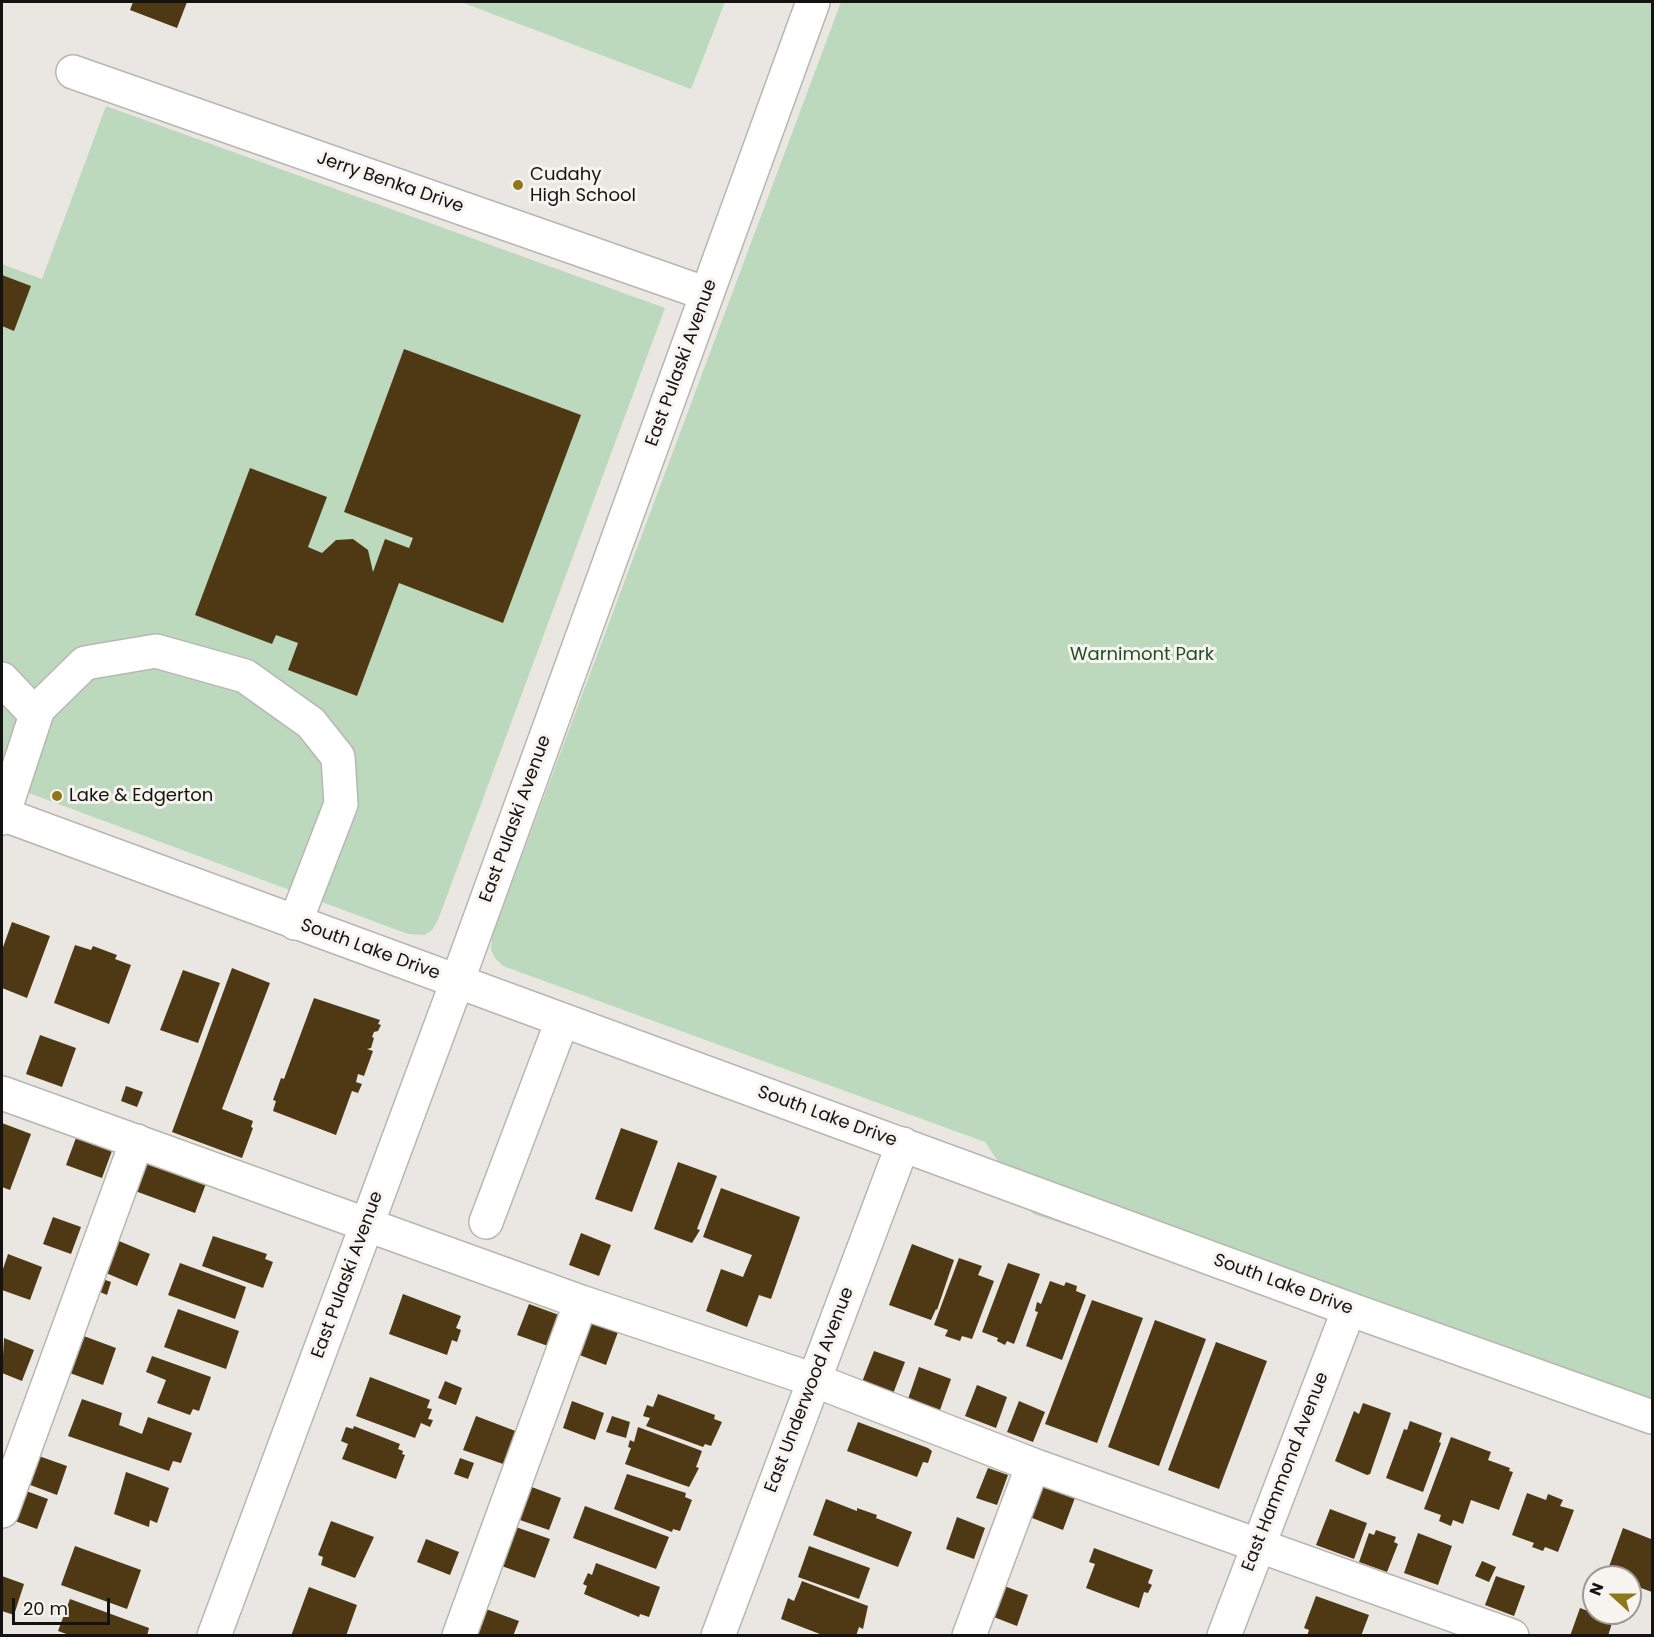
<!DOCTYPE html>
<html>
<head>
<meta charset="utf-8">
<style>
	body { margin:0 }
	#map { position:relative; width:1654px; height:1637px; overflow:hidden; background:#eae7e2; font-family:Poppins,sans-serif }
	canvas { display:block }
	.frame { position:absolute; inset:0; border:3px solid #141311; pointer-events:none }
	.north { position:absolute; left:1582px; top:1565px; width:60px; height:60px; box-sizing:border-box; background:#f7f4ef; border:2px solid #9c9a96; border-radius:50%; rotate:291deg; font-size:16px; font-weight:700; line-height:24px; text-align:center; color:#141311 }
	.north::after { content:''; display:block; margin:auto; width:21px; height:27px; background:#8f771c; clip-path:polygon(50% 0,100% 100%,50% 72%,0 100%) }
	.scale { position:absolute; left:12px; top:1598px; width:98px; height:27px; box-sizing:border-box; border:3px solid #141311; border-top:0; padding-left:8px; font-size:18px; line-height:21px; white-space:nowrap; color:#141311; -webkit-text-stroke:4px #f7f4ef; paint-order:stroke }
</style>
</head>
<body>
<div id="map">
<canvas width="1654" height="1637"></canvas>
<div class="frame"></div>
<div class="north">N</div>
<div class="scale">20 m</div>
</div>
<script>
const context = document.querySelector('canvas').getContext('2d');
context.lineJoin = 'round';
function paint(path, color) { context.fillStyle = color; context.fill(path, 'evenodd'); }
const poly = rows => new Path2D(rows.map(r => 'M' + r).join(''));
function strokePath(path, color, width, dash) { context.strokeStyle = color; context.lineWidth = width; context.lineCap = dash ? 'butt' : 'round'; context.setLineDash(dash || []); context.stroke(path); }
function drawText(font, color, halo, rows, align = 'center') {
  context.font = font + ' Poppins,sans-serif'; context.lineWidth = 6; context.setLineDash([]); context.textBaseline = 'middle'; context.strokeStyle = halo; context.fillStyle = color; for (const [text, x, y, turn = 0] of rows) {
    context.save(); context.translate(x, y); context.rotate((+turn || 0) * Math.PI / 180); context.textAlign = isNaN(turn) ? turn : align; if (halo) context.strokeText(text, 0, 0); context.fillText(text, 0, 0); context.restore();
  }
}
paint(poly([
	[461,2,725,2,691,89],
	[841,2,1652,2,1652,1416,1033,1214,985,1142,503,966,495,958,491,950,492,936],
	[106,106,665,308,438,920,432,930,425,935,408,934,2,783,2,264,42,279]
]), '#bcd9bd');
paint(poly([
	[133,2,187,2,177,28,130,10],
	[2,275,31,286,14,331,2,326],
	[404,349,581,415,503,623,399,583,357,696,288,670,298,643,276,635,272,644,195,615,250,468,327,497,308,547,322,553,336,540,353,539,368,550,373,572,385,539,409,548,413,538,344,512],
	[12,922,50,936,27,998,2,988,2,950],
	[75,945,91,950,93,946,117,955,115,959,131,965,109,1024,54,1003],
	[232,968,270,983,222,1109,253,1121,251,1127,253,1128,242,1158,172,1132],
	[183,970,220,983,198,1043,160,1030],
	[314,998,380,1020,378,1024,381,1025,378,1031,374,1032,372,1037,374,1038,371,1048,367,1049,373,1051,364,1076,358,1074,356,1082,362,1084,358,1093,352,1091,336,1135,273,1111,276,1101,273,1100,281,1078,284,1079],
	[40,1035,76,1048,62,1087,26,1074],
	[126,1086,143,1092,137,1107,121,1101],
	[2,1123,31,1134,10,1190,2,1187],
	[80,1127,116,1140,102,1178,66,1165],
	[621,1128,658,1141,632,1212,595,1199],
	[139,1156,207,1181,195,1213,127,1188],
	[678,1162,717,1176,697,1229,700,1230,692,1243,654,1229],
	[721,1188,800,1217,771,1299,759,1295,747,1327,706,1311,721,1269,743,1277,752,1255,703,1237],
	[53,1217,81,1227,71,1254,43,1244],
	[581,1233,611,1245,599,1276,569,1265],
	[213,1236,267,1254,265,1259,273,1262,263,1288,202,1266],
	[119,1241,150,1254,137,1286,106,1273],
	[912,1244,954,1260,937,1310,936,1309,931,1320,889,1305],
	[8,1254,42,1267,30,1300,2,1290,2,1272],
	[959,1258,982,1266,978,1275,994,1281,972,1339,962,1336,960,1341,945,1336,948,1330,934,1325],
	[180,1263,246,1287,235,1319,168,1295],
	[1008,1263,1040,1274,1014,1344,1007,1341,1005,1345,997,1341,998,1338,982,1332],
	[97,1277,111,1282,107,1295,93,1289],
	[1050,1281,1064,1286,1066,1282,1077,1286,1076,1291,1086,1295,1062,1360,1026,1346,1038,1312,1035,1311,1037,1302,1041,1304],
	[403,1294,461,1316,456,1328,461,1330,457,1342,452,1340,447,1355,389,1334],
	[1092,1300,1143,1318,1097,1443,1045,1424],
	[529,1304,559,1315,548,1346,517,1335],
	[178,1309,239,1331,226,1369,164,1347],
	[586,1320,618,1332,606,1365,574,1353],
	[1155,1320,1206,1339,1159,1466,1108,1447],
	[81,1335,116,1348,103,1385,67,1372],
	[4,1338,34,1350,22,1381,2,1373],
	[1216,1342,1267,1361,1219,1489,1168,1470],
	[874,1351,905,1362,893,1394,862,1382],
	[152,1356,211,1377,199,1411,193,1409,190,1415,157,1403,166,1380,146,1372],
	[919,1367,951,1379,940,1410,908,1399],
	[370,1377,430,1400,427,1408,432,1409,428,1419,433,1420,430,1427,421,1423,415,1438,356,1416],
	[445,1381,462,1388,456,1405,438,1398],
	[977,1385,1007,1397,996,1428,965,1416],
	[658,1394,715,1415,714,1419,722,1422,711,1446,705,1444,703,1447,646,1426,650,1418,643,1416,647,1405,653,1407],
	[82,1399,122,1413,119,1425,142,1434,148,1417,192,1433,181,1463,173,1461,169,1471,68,1436],
	[572,1401,604,1413,595,1440,563,1428],
	[1019,1401,1045,1412,1033,1442,1007,1432],
	[1363,1403,1391,1413,1370,1474,1367,1475,1335,1461,1354,1411,1359,1414],
	[476,1416,518,1432,506,1465,463,1450],
	[612,1416,630,1422,626,1438,606,1432],
	[1410,1421,1442,1433,1439,1442,1441,1443,1423,1492,1386,1478,1404,1429,1407,1430],
	[858,1422,928,1448,932,1451,928,1463,923,1462,917,1477,847,1451],
	[354,1426,400,1444,398,1449,403,1451,402,1454,405,1455,396,1479,342,1459,348,1444,341,1441,346,1427,353,1429],
	[638,1427,702,1451,696,1467,699,1468,689,1487,625,1464,631,1448,628,1447,630,1440,634,1442],
	[1451,1437,1491,1452,1488,1460,1510,1468,1509,1471,1513,1472,1499,1510,1471,1500,1463,1524,1453,1520,1451,1526,1439,1521,1441,1515,1424,1509],
	[36,1455,67,1466,57,1495,25,1483],
	[460,1458,474,1463,468,1479,454,1474],
	[988,1468,1008,1475,997,1505,976,1498],
	[126,1472,169,1488,157,1523,150,1520,149,1527,114,1514],
	[627,1474,686,1493,685,1497,692,1500,680,1531,673,1529,672,1532,614,1509],
	[1040,1481,1076,1495,1063,1530,1027,1516],
	[529,1486,561,1498,549,1530,517,1519],
	[18,1488,48,1499,37,1529,7,1518],
	[1527,1493,1546,1500,1548,1494,1563,1500,1560,1506,1574,1510,1558,1552,1545,1547,1543,1551,1532,1547,1534,1543,1512,1535],
	[826,1499,857,1511,857,1508,877,1515,876,1518,912,1532,898,1567,813,1535],
	[585,1506,669,1537,656,1569,573,1538],
	[1330,1509,1367,1523,1354,1559,1316,1545],
	[957,1517,985,1528,974,1559,946,1549],
	[331,1521,374,1537,355,1578,321,1565,323,1557,318,1555],
	[513,1526,550,1539,535,1578,499,1565],
	[1623,1528,1651,1539,1652,1534,1652,1592,1630,1584,1630,1577,1606,1575],
	[1376,1530,1396,1537,1394,1542,1398,1544,1387,1572,1359,1562,1369,1533,1374,1535],
	[1418,1533,1452,1546,1438,1585,1404,1573],
	[426,1539,459,1552,450,1575,417,1562],
	[75,1546,141,1570,127,1609,61,1585],
	[809,1546,870,1568,859,1599,798,1577],
	[1094,1548,1153,1570,1148,1583,1152,1585,1148,1593,1144,1592,1139,1608,1086,1588,1095,1564,1089,1562],
	[1482,1561,1496,1567,1489,1582,1475,1576],
	[596,1563,660,1587,649,1617,640,1614,639,1617,584,1594,587,1586,583,1584,588,1573,592,1575],
	[2,1576,24,1584,14,1615,2,1611],
	[1496,1576,1525,1586,1514,1616,1485,1605],
	[802,1581,868,1606,863,1629,859,1627,856,1636,825,1636,781,1619,788,1598,794,1601],
	[999,1584,1028,1595,1017,1626,986,1614],
	[309,1587,357,1605,346,1636,291,1636],
	[1316,1596,1369,1615,1361,1636,1307,1636,1309,1630,1304,1628],
	[70,1599,149,1628,147,1636,72,1636,58,1631],
	[1580,1608,1613,1620,1608,1636,1570,1636],
	[486,1609,519,1621,513,1636,476,1636]
]), '#4e3914');
const minor = poly([
	[73,72,707,294],
	[2,679,36,715],
	[2,818,38,709,85,663,156,651,245,676,311,723,338,757,341,804,295,923],
	[2,1093,581,1302,814,1380,1033,1465,1512,1636],
	[486,1222,562,1021],
	[2,1511,137,1141],
	[214,1636,457,982,813,2],
	[459,1636,581,1302],
	[718,1636,903,1144],
	[969,1636,1033,1465],
	[1224,1636,1349,1309]
]);
const major = poly([
	[2,814,1349,1309,1652,1417]
]);
strokePath(minor, '#b9b6b2', 36);
strokePath(major, '#b9b6b2', 36);
strokePath(minor, '#fff', 33);
strokePath(major, '#fff', 33);
for (const [x, y, r, color] of [
	[518,185,6,"#8f771c"],
	[57,796,6,"#8f771c"]
]) { const dot = new Path2D(); dot.arc(x, y, r, 0, 2 * Math.PI); context.fillStyle = color; context.fill(dot); strokePath(dot, '#f7f4ef', 2); }
drawText('18px', '#141311', '#f7f4ef', [
	["Cudahy",530,175],
	["High School",530,196],
	["Lake & Edgerton",69,796]
], 'left');
drawText('18px', '#141311', '#f7f4ef', [
	["Jerry Benka Drive",390,183,19],
	["East Pulaski Avenue",682,363,-70],
	["East Pulaski Avenue",516,819,-70],
	["South Lake Drive",370,950,20],
	["South Lake Drive",827,1117,20],
	["East Pulaski Avenue",348,1275,-70],
	["South Lake Drive",1283,1285,20],
	["East Underwood Avenue",810,1390,-69],
	["East Hammond Avenue",1286,1472,-69]
]);
drawText('18px', '#1e5024', '#f7f4ef', [
	["Warnimont Park",1142,655]
]);
</script>
</body>
</html>
